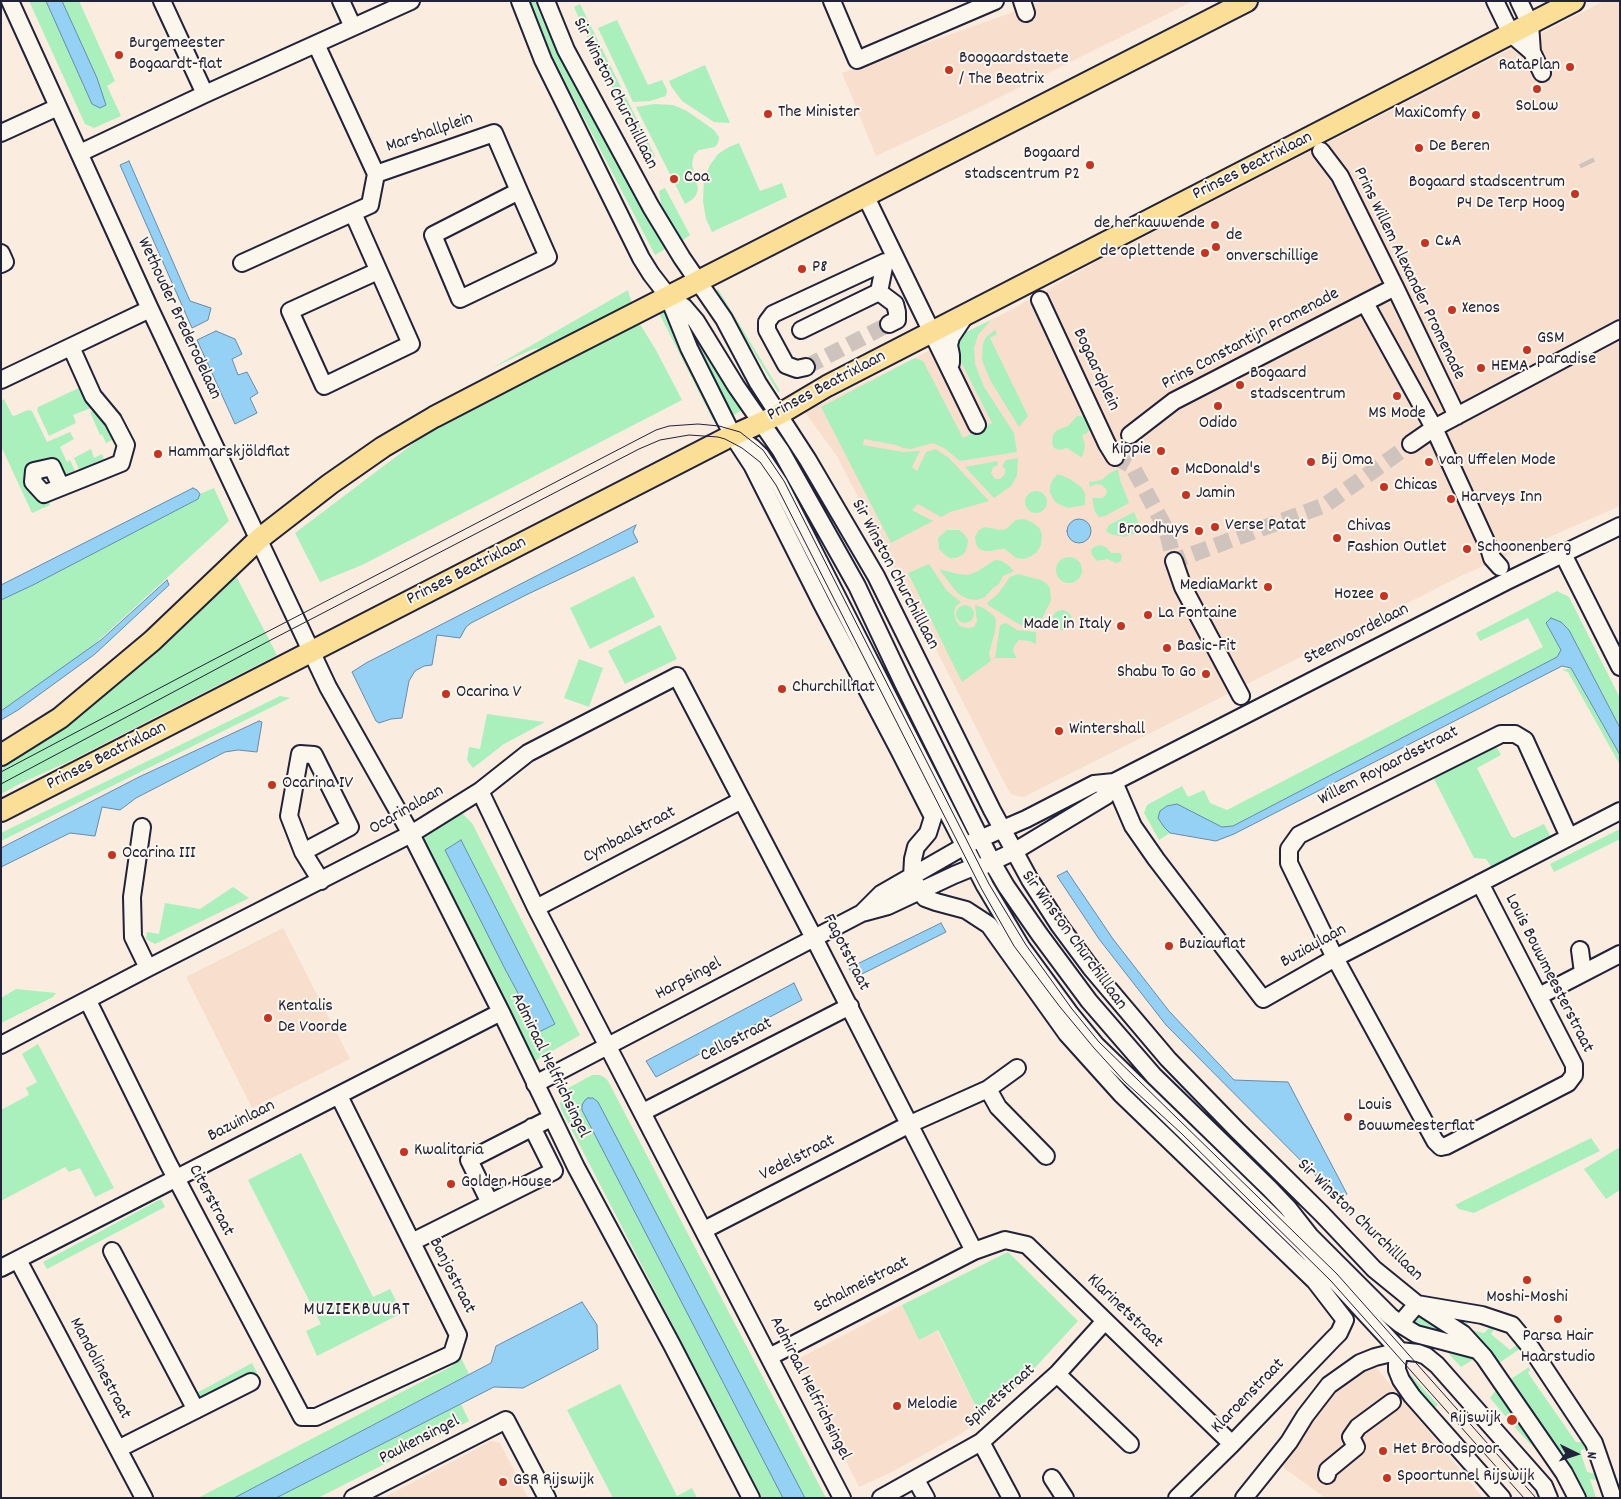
<!DOCTYPE html>
<html>
<head>
<meta charset="utf-8">
<style>
	body { margin:0 }
	#map { position:relative; width:1621px; height:1499px; overflow:hidden; background:#faecde; font-family:Dekko,sans-serif }
	canvas { display:block }
	.frame { position:absolute; inset:0; border:2px solid #22223b; pointer-events:none }
	.north { position:absolute; left:1551px; top:1429px; width:50px; height:50px; -webkit-text-stroke:4px #fbf7ec; paint-order:stroke; rotate:94deg; font-size:14px; font-weight:700; line-height:20px; text-align:center; color:#22223b }
	.north::after { content:''; display:block; margin:auto; width:18px; height:22px; background:#22223b; clip-path:polygon(50% 0,100% 100%,50% 72%,0 100%) }
</style>
</head>
<body>
<div id="map">
<canvas width="1621" height="1499"></canvas>
<div class="frame"></div>
<div class="north">N</div>
</div>
<script>
const context = document.querySelector('canvas').getContext('2d');
context.lineJoin = 'round';
function paint(path, color) { context.fillStyle = color; context.fill(path, 'evenodd'); }
const poly = rows => new Path2D(rows.map(r => 'M' + r).join(''));
function strokePath(path, color, width, dash) { context.strokeStyle = color; context.lineWidth = width; context.lineCap = dash ? 'butt' : 'round'; context.setLineDash(dash || []); context.stroke(path); }
function drawText(font, color, halo, rows, align = 'center') {
  context.font = font + ' Dekko,sans-serif'; context.lineWidth = 4; context.setLineDash([]); context.textBaseline = 'middle'; context.strokeStyle = halo; context.fillStyle = color; for (const [text, x, y, turn = 0] of rows) {
    context.save(); context.translate(x, y); context.rotate((+turn || 0) * Math.PI / 180); context.textAlign = isNaN(turn) ? turn : align; if (halo) context.strokeText(text, 0, 0); context.fillText(text, 0, 0); context.restore();
  }
}
paint(poly([
	[1044,1,1193,1,966,114,876,156,842,73],
	[1604,1,1620,1,1620,506,1463,575,1024,797,1017,796,1011,794,1006,786,838,458,805,412,1011,310,1101,259],
	[283,928,350,1059,252,1108,186,977],
	[902,1305,919,1339,937,1331,982,1419,959,1435,892,1472,859,1487,796,1360],
	[1371,1361,1483,1498,1325,1498,1280,1465,1317,1401],
	[491,1441,500,1443,528,1498,383,1498]
]), '#f8dfcd');
paint(poly([
	[29,1,46,1,92,104,100,108,106,105,97,78,62,1,79,1,115,81,107,86,121,116,94,128,85,124],
	[529,1,535,1,544,24,565,55,648,219,667,248,655,255,555,62],
	[580,4,655,156,653,158,619,101,587,37,574,7],
	[617,20,648,85,662,80,667,90,666,96,650,101,633,102,598,28],
	[705,65,730,123,714,122,682,101,671,86,669,81],
	[654,104,673,105,687,111,714,130,719,137,718,143,715,147,699,150,694,155,692,164,698,189,696,195,693,199,685,204,636,107],
	[739,143,760,191,782,183,787,197,712,232,706,219,703,201,704,179,710,165,718,154,729,147],
	[665,188,690,235,682,241,666,217,662,209,659,191],
	[718,289,780,391,778,392,717,291],
	[628,290,632,304,550,347,533,349,492,368],
	[664,309,672,311,723,421,713,420,658,311],
	[685,320,746,408,732,416],
	[991,320,978,335,974,348,975,364,984,387,1014,433,1017,452,960,461,944,448,933,443,911,449,903,448,896,445,864,439,863,445,903,452,920,451,912,467,917,471,926,452,936,449,949,458,989,501,950,512,941,517,918,504,912,510,933,521,891,543,821,407,915,358,923,361,963,438,992,423,955,350,954,341,962,334],
	[640,324,657,352,682,400,362,565,320,582,295,533,430,431,487,399],
	[995,330,997,334,990,338,1028,416,1019,427,990,380,982,360,983,343,986,337],
	[81,387,96,406,73,415,76,423,49,436,37,410,38,407],
	[4,399,12,415,14,416,28,410,32,411,47,442,70,432,74,439,60,447,67,462,70,460,76,473,65,477,58,461,52,460,25,471,38,501,45,503,49,501,50,505,32,513,1,446,1,401],
	[97,409,116,438,106,443,102,434,100,435,90,412],
	[1077,416,1081,416,1086,418,1090,424,1091,428,1086,434,1082,435,1085,446,1083,455,1081,457,1067,448,1059,450,1054,448,1052,443,1053,435,1057,430,1068,426],
	[91,449,94,458,102,454,104,459,96,462,93,468,81,474,74,458],
	[1018,458,1017,476,1011,486,994,498,965,467,997,461,998,465,993,467,991,473,995,479,1000,479,1005,474,1005,469,1002,466,1006,460],
	[1118,469,1120,480,1129,503,1105,516,1099,517,1095,512,1092,498,1102,498,1106,495,1107,490,1102,485,1096,484,1090,487,1089,482,1102,480,1110,473],
	[1058,474,1070,479,1081,487,1085,493,1085,505,1068,508,1056,503,1050,493,1050,486,1053,479],
	[214,488,229,521,97,642,62,671,1,711,1,600,33,585,198,499,200,494],
	'1025 502a11 11 0 1 1 22 0a11 11 0 1 1-22 0Z',
	[1134,512,1142,531,1124,537,1110,534,1106,531,1109,525],
	[1024,519,1032,522,1040,529,1042,535,1041,545,1037,552,1030,557,1023,559,1016,558,1005,549,1000,549,990,551,985,551,979,549,976,544,975,537,978,531,984,527,1000,530,1006,529,1016,520],
	[947,530,959,530,964,534,968,540,967,547,964,554,956,558,950,558,945,555,939,549,938,538],
	[1100,545,1106,547,1111,553,1120,553,1122,556,1121,561,1117,563,1107,559,1097,561,1092,555,1091,550,1094,547],
	'1056 570a13 13 0 1 1 26 0a13 13 0 1 1-26 0Z',
	[995,560,1002,561,1008,565,1014,571,1003,576,999,584,992,589,985,597,977,600,968,599,960,595,954,589,939,569,958,574,968,575,978,571],
	[929,564,947,591,961,602,956,606,954,613,956,621,960,626,968,628,974,627,977,621,975,605,984,608,995,617,996,621,995,632,989,653,991,661,962,682,908,573],
	[233,570,277,655,72,760,19,784,1,794,1,766,52,733],
	[1018,574,1041,580,1046,583,1050,588,1051,600,1038,627,1023,626,1015,622,988,605,987,603,998,594,1010,577],
	[634,576,655,617,590,649,570,608],
	[1557,591,1569,597,1620,698,1620,728,1569,630,1546,623,1561,650,1557,657,1233,826,1222,827,1176,804,1167,806,1164,827,1170,833,1159,840,1144,813,1147,805,1182,786,1188,797,1204,790,1210,803,1227,810,1543,647,1528,618,1480,641,1476,633],
	'956 614a9 9 0 1 1 18 0a9 9 0 1 1-18 0Z',
	'1052 620a10 10 0 1 1 20 0a10 10 0 1 1-20 0Z',
	[1006,623,1017,630,1036,632,1036,644,1029,641,1019,640,1014,646,1013,652,1017,658,995,658,1000,625],
	[660,625,677,659,625,684,608,651],
	[579,659,603,668,589,707,564,698],
	[1571,668,1620,755,1620,765,1568,672,1562,670],
	[280,696,290,698,1,841,1,833],
	[487,714,544,722,545,722,504,744,473,768,467,760,469,747,480,749],
	[1496,746,1501,755,1477,768,1511,836,1514,838,1544,824,1553,841,1494,871,1486,859,1474,858,1433,777],
	[462,813,472,823,580,1035,535,1061,503,1006,419,845,425,837],
	[461,840,554,1024,539,1031,505,969,445,850],
	[1620,829,1620,839,1554,872,1550,864],
	[233,887,249,898,155,944,146,939,147,932,159,934,165,903,200,909],
	[16,989,56,993,53,997,1,1023,1,998],
	[38,1044,114,1188,95,1197,80,1168,69,1172,65,1167,1,1201,1,1110,29,1095,26,1088,37,1082,22,1054],
	[592,1075,599,1075,604,1077,608,1081,826,1498,762,1498,561,1109,560,1103,565,1090],
	[1591,1138,1600,1151,1474,1213,1459,1209,1455,1205],
	[1620,1147,1620,1190,1606,1199,1584,1169],
	[301,1153,373,1297,390,1289,402,1313,317,1356,306,1331,321,1324,248,1180],
	[161,1199,165,1207,47,1269,43,1262],
	[1008,1252,1078,1321,1020,1384,982,1419,938,1330,919,1340,902,1305],
	[1417,1308,1464,1339,1417,1327,1411,1322],
	[1442,1312,1472,1319,1466,1325,1471,1330,1484,1333,1493,1324,1497,1325,1491,1334,1510,1350,1519,1343,1524,1346,1499,1363,1482,1342],
	[1439,1343,1465,1352,1474,1359,1461,1367],
	[460,1356,469,1374,234,1498,198,1498,452,1366],
	[252,1363,258,1375,199,1406,193,1395],
	[1529,1367,1530,1370,1528,1373,1576,1442,1591,1443,1590,1450,1584,1449,1581,1450,1581,1454,1587,1472,1599,1475,1601,1481,1590,1479,1596,1498,1587,1498,1575,1475,1511,1379],
	[1409,1373,1438,1405,1432,1409,1410,1384,1408,1376],
	[620,1384,677,1496,692,1488,697,1498,613,1498,567,1410],
	[1496,1390,1499,1391,1545,1459,1519,1432,1490,1398],
	[461,1404,469,1421,318,1498,276,1498]
]), '#a9f0bd');
const water = poly([
	[46,1,62,1,97,78,106,105,100,108,92,104,46,1],
	[129,161,190,301,211,308,208,320,192,328,120,165,129,161],
	[216,331,235,339,242,354,232,359,238,375,247,372,258,393,250,398,257,413,235,424,197,340,216,331],
	[193,488,197,490,200,494,198,499,33,585,1,600,1,585,193,488],
	'1067 531a12 12 0 1 1 24 0a12 12 0 1 1-24 0Z',
	[636,525,633,532,638,542,526,595,471,623,466,627,460,638,437,635,432,665,424,666,415,671,409,681,402,718,391,719,379,723,376,721,352,672,366,663,636,525],
	[167,580,169,585,95,654,18,710,1,720,1,711,101,640,167,580],
	[1551,618,1561,622,1569,630,1620,728,1620,755,1571,668,1562,666,1234,834,1216,841,1170,833,1164,827,1158,818,1160,811,1167,806,1177,804,1222,827,1233,826,1557,657,1561,650,1546,623,1551,618],
	[259,721,262,722,257,752,238,750,225,752,136,798,120,810,102,807,95,836,70,833,1,867,1,848,139,777,259,721],
	[461,840,555,1024,539,1032,505,969,445,850,461,840],
	[1067,871,1113,939,1169,1011,1234,1080,1288,1082,1347,1194,1340,1200,1166,1025,1099,939,1057,876,1067,871],
	[941,923,946,932,854,978,849,968,941,923],
	[794,983,802,1000,656,1077,646,1061,794,983],
	[588,1098,593,1098,598,1102,805,1498,783,1498,582,1110,582,1105,585,1100,588,1098],
	[582,1302,597,1325,598,1349,523,1388,494,1387,276,1498,234,1498,491,1363,496,1346,582,1302]
]);
paint(water, '#94d1f5');
strokePath(water, '#668bab', 1);
strokePath(poly([
	[1586,161,1588,165],
	[806,367,889,324],
	[1115,457,1132,466,1166,529,1174,561,1325,505,1411,444]
]), '#cfc4bd', 16, [16, 8]);
const minor = poly([
	[10,1,150,309,328,687,411,834,501,1012,576,1167,672,1345,751,1498],
	[162,1,205,94],
	[341,1,353,27],
	[520,1,543,60,641,258,651,274,668,296,689,348,733,436,752,465,822,604,899,750,933,817,928,833,916,847,913,859,912,877,920,891,925,898,936,902,966,910,989,925,1067,1034,1121,1094,1315,1281,1345,1320,1339,1333,1333,1339,1232,1444,1177,1498],
	[546,1,566,50,651,207,682,258,724,319,758,383,808,460,876,576,992,810,1030,880,1059,925,1091,968,1168,1059,1237,1130,1322,1214,1374,1269,1417,1304,1463,1334,1484,1357,1564,1473,1577,1498],
	[832,1,857,60,995,1],
	[1022,1,1026,13],
	[1495,1,1511,34,1532,52],
	[1519,1,1530,24,1532,52,1542,73],
	[316,44,376,174],
	[1,133,58,107],
	[1321,151,1340,176,1395,287,1457,416],
	[80,153,205,94,411,1],
	[865,195,977,425],
	[353,213,411,344,324,386,290,311,378,271],
	[1,253,5,262,1,264],
	[242,263,370,205,376,174,494,133,519,191,548,257,460,299,433,235,519,191],
	[670,298,684,307,696,321,736,386,781,451,857,586,903,683,992,862,1006,886,1040,935,1089,1001,1154,1076,1270,1189,1288,1208,1310,1236,1390,1316,1400,1324,1416,1334,1477,1350],
	[1040,300,1107,444,1115,457],
	[1365,303,1434,428,1489,548,1492,558,1500,567],
	[801,330,879,292],
	[951,363,951,355,949,345,951,337,965,316],
	[806,367,797,369,786,365,767,330,767,322,773,314,885,262,879,292,895,304,897,312,897,320,889,324],
	[1,380,150,309],
	[1130,435,1174,401,1395,287],
	[742,440,752,447,761,456,779,483,985,886,1022,948,1069,1012,1096,1045,1302,1245,1400,1351],
	[1411,444,1434,428,1620,329],
	[61,487,52,467,34,471,33,482,44,494,84,478,121,463,126,445,113,420,93,396,71,347],
	[1563,554,1620,667],
	[1174,561,1183,587,1241,696],
	[1114,782,1133,826,1156,859,1263,999,1335,958,1620,811],
	[480,791,536,908,842,1498],
	[142,827,132,897,133,937,148,968],
	[303,852,350,827,314,755,300,754,289,816,303,852,321,881],
	[1480,883,1574,1065,1574,1075,1568,1083,1446,1146,1441,1147,1435,1141,1335,958,1289,863,1289,849,1299,835,1501,734,1515,734,1525,740,1569,837],
	[536,908,742,800],
	[862,913,881,894,968,844,1026,819,1094,784,1114,782,1507,581,1620,526],
	[1580,950,1583,973],
	[1539,996,1620,954],
	[88,1001,168,1163,302,1417,316,1417,452,1354,458,1335,339,1096],
	[1,1045,148,968,411,834,480,791,528,753,677,676,814,938,974,1251],
	[535,1084,862,913,888,906,954,875,976,866,981,867,1015,851,1106,796,1114,782],
	[988,1089,998,1107,1046,1156],
	[643,1112,850,1006],
	[490,1203,554,1171,532,1127],
	[704,1230,910,1124,988,1089,1017,1068],
	[412,1242,490,1203,469,1160,551,1118],
	[112,1251,196,1410],
	[18,1260,144,1498],
	[1,1268,501,1012],
	[1400,1324,1417,1304,1482,1315,1512,1325,1531,1348,1594,1443,1613,1498],
	[1400,1351,1397,1364,1397,1370,1401,1380,1412,1396,1502,1498],
	[769,1357,974,1251,1005,1240,1027,1245,1232,1444],
	[1057,1374,1130,1444],
	[981,1442,1011,1498],
	[118,1449,251,1382],
	[1327,1475,1328,1470,1356,1447,1351,1437,1358,1427,1392,1402],
	[1052,1478,1065,1498],
	[916,1480,926,1498],
	[353,1498,506,1420,547,1498],
	[881,1498,981,1442,1057,1374,1105,1321],
	[1244,1498,1289,1442,1305,1416,1329,1385,1360,1363,1375,1357,1400,1351,1418,1353,1426,1356,1437,1365,1544,1486,1549,1498]
]);
const major = poly([
	[1,755,60,718,152,641,259,539,330,484,383,447,434,417,540,362,1247,1],
	[1,811,725,439,778,415,827,386,1574,1]
]);
strokePath(minor, '#22223b', 20);
strokePath(major, '#22223b', 24);
strokePath(minor, '#fbf7ec', 16);
strokePath(major, '#fbdf96', 20);
strokePath(poly([
	[1,772,209,662,656,430,669,426,698,424,719,426,740,432,763,450,784,481,989,884,1026,945,1072,1009,1099,1042,1337,1274,1536,1498],
	[1,784,267,642,639,449,660,440,689,435,718,437,725,439,742,448,760,462,776,485,981,888,1014,946,1060,1007,1094,1048,1125,1082,1181,1133,1331,1281,1524,1498]
]), '#22223b', 1);
for (const [x, y, r, color] of [
	[119,55,5,"#c8321e"],
	[1570,67,5,"#c8321e"],
	[949,70,5,"#c8321e"],
	[1537,89,5,"#c8321e"],
	[768,114,5,"#c8321e"],
	[1476,115,5,"#c8321e"],
	[1419,148,5,"#c8321e"],
	[1090,165,5,"#c8321e"],
	[674,179,5,"#c8321e"],
	[1575,194,5,"#c8321e"],
	[1215,225,5,"#c8321e"],
	[1425,243,5,"#c8321e"],
	[1216,247,5,"#c8321e"],
	[1205,253,5,"#c8321e"],
	[802,269,5,"#c8321e"],
	[1452,310,5,"#c8321e"],
	[1527,350,5,"#c8321e"],
	[1481,368,5,"#c8321e"],
	[1240,385,5,"#c8321e"],
	[1397,396,5,"#c8321e"],
	[1218,406,5,"#c8321e"],
	[1161,451,5,"#c8321e"],
	[158,454,5,"#c8321e"],
	[1311,462,5,"#c8321e"],
	[1429,462,5,"#c8321e"],
	[1175,471,5,"#c8321e"],
	[1384,487,5,"#c8321e"],
	[1186,495,5,"#c8321e"],
	[1451,499,5,"#c8321e"],
	[1215,527,5,"#c8321e"],
	[1199,531,5,"#c8321e"],
	[1337,538,5,"#c8321e"],
	[1467,549,5,"#c8321e"],
	[1268,587,5,"#c8321e"],
	[1384,596,5,"#c8321e"],
	[1148,615,5,"#c8321e"],
	[1121,626,5,"#c8321e"],
	[1167,648,5,"#c8321e"],
	[1206,674,5,"#c8321e"],
	[782,689,5,"#c8321e"],
	[446,694,5,"#c8321e"],
	[1059,731,5,"#c8321e"],
	[272,785,5,"#c8321e"],
	[112,855,5,"#c8321e"],
	[1169,946,5,"#c8321e"],
	[268,1018,5,"#c8321e"],
	[1348,1117,5,"#c8321e"],
	[404,1152,5,"#c8321e"],
	[451,1184,5,"#c8321e"],
	[1527,1280,5,"#c8321e"],
	[1558,1319,5,"#c8321e"],
	[897,1406,5,"#c8321e"],
	[1512,1420,6,"#c8321e"],
	[1383,1451,5,"#c8321e"],
	[1387,1478,5,"#c8321e"],
	[503,1482,5,"#c8321e"]
]) { const dot = new Path2D(); dot.arc(x, y, r, 0, 2 * Math.PI); context.fillStyle = color; context.fill(dot); strokePath(dot, '#fbf7ec', 2); }
drawText('18px', '#22223b', '#fbf7ec', [
	["Burgemeester",129,45],
	["Bogaardt-flat",129,66],
	["Boogaardstaete",959,60],
	["/ The Beatrix",959,81],
	["RataPlan",1560,67,"right"],
	["SoLow",1537,108,"center"],
	["The Minister",778,114],
	["MaxiComfy",1466,115,"right"],
	["De Beren",1429,148],
	["Bogaard",1080,155,"right"],
	["stadscentrum P2",1080,176,"right"],
	["Coa",684,179],
	["Bogaard stadscentrum",1565,184,"right"],
	["P4 De Terp Hoog",1565,205,"right"],
	["de herkauwende",1205,225,"right"],
	["de",1226,237],
	["onverschillige",1226,258],
	["C&A",1435,243],
	["de oplettende",1195,253,"right"],
	["P8",812,269],
	["Xenos",1462,310],
	["GSM",1537,340],
	["paradise",1537,361],
	["HEMA",1491,368],
	["Bogaard",1250,375],
	["stadscentrum",1250,396],
	["MS Mode",1397,415,"center"],
	["Odido",1218,425,"center"],
	["Kippie",1151,451,"right"],
	["Hammarskjöldflat",168,454],
	["Bij Oma",1321,462],
	["van Uffelen Mode",1439,462],
	["McDonald's",1185,471],
	["Chicas",1394,487],
	["Jamin",1196,495],
	["Harveys Inn",1461,499],
	["Verse Patat",1225,527],
	["Chivas",1347,528],
	["Fashion Outlet",1347,549],
	["Broodhuys",1189,531,"right"],
	["Schoonenberg",1477,549],
	["MediaMarkt",1258,587,"right"],
	["Hozee",1374,596,"right"],
	["La Fontaine",1158,615],
	["Made in Italy",1111,626,"right"],
	["Basic-Fit",1177,648],
	["Shabu To Go",1196,674,"right"],
	["Churchillflat",792,689],
	["Ocarina V",456,694],
	["Wintershall",1069,731],
	["Ocarina IV",282,785],
	["Ocarina III",122,855],
	["Buziauflat",1179,946],
	["Kentalis",278,1008],
	["De Voorde",278,1029],
	["Louis",1358,1107],
	["Bouwmeesterflat",1358,1128],
	["Kwalitaria",414,1152],
	["Golden House",461,1184],
	["Moshi-Moshi",1527,1299,"center"],
	["Parsa Hair",1558,1338,"center"],
	["Haarstudio",1558,1359,"center"],
	["Melodie",907,1406],
	["Rijswijk",1501,1420,"right"],
	["Het Broodspoor",1393,1451],
	["Spoortunnel Rijswijk",1397,1478],
	["GSR Rijswijk",513,1482]
], 'left');
drawText('18px', '#22223b', '#fbf7ec', [
	["Sir Winston Churchilllaan",614,94,63],
	["Marshallplein",430,134,-19],
	["Prinses Beatrixlaan",1253,167,-27],
	["Prins Willem Alexander Promenade",1408,274,64],
	["Wethouder Brederodelaan",178,319,65],
	["Prins Constantijn Promenade",1251,340,-28],
	["Bogaardplein",1095,370,65],
	["Prinses Beatrixlaan",827,387,-28],
	["Prinses Beatrixlaan",467,572,-27],
	["Sir Winston Churchilllaan",894,575,62],
	["Steenvoordelaan",1357,635,-27],
	["Prinses Beatrixlaan",107,757,-27],
	["Willem Royaardsstraat",1389,767,-27],
	["Ocarinalaan",407,811,-30],
	["Cymbaalstraat",630,836,-28],
	["Sir Winston Churchilllaan",1073,941,54],
	["Buziaulaan",1314,947,-29],
	["Fagotstraat",845,953,63],
	["Louis Bouwmeesterstraat",1548,974,63],
	["Harpsingel",689,980,-28],
	["Cellostraat",737,1041,-27],
	["Admiraal Helfrichsingel",549,1066,64],
	["Bazuinlaan",242,1122,-27],
	["Vedelstraat",798,1159,-27],
	["Citerstraat",210,1201,62],
	["Sir Winston Churchilllaan",1359,1221,44],
	["Banjostraat",451,1276,63],
	["Schalmeistraat",862,1286,-27],
	["Klarinetstraat",1124,1312,44],
	["Mandolinestraat",99,1369,62],
	["Admiraal Helfrichsingel",809,1389,63],
	["Spinetstraat",1001,1397,-41],
	["Klaroenstraat",1249,1397,-46],
	["Paukensingel",420,1441,-27]
]);
context.letterSpacing = '1px';
drawText('19px', '#22223b', '#fbf7ec', [
	["MUZIEKBUURT",357,1311]
]);
context.letterSpacing = '0px';
</script>
</body>
</html>
